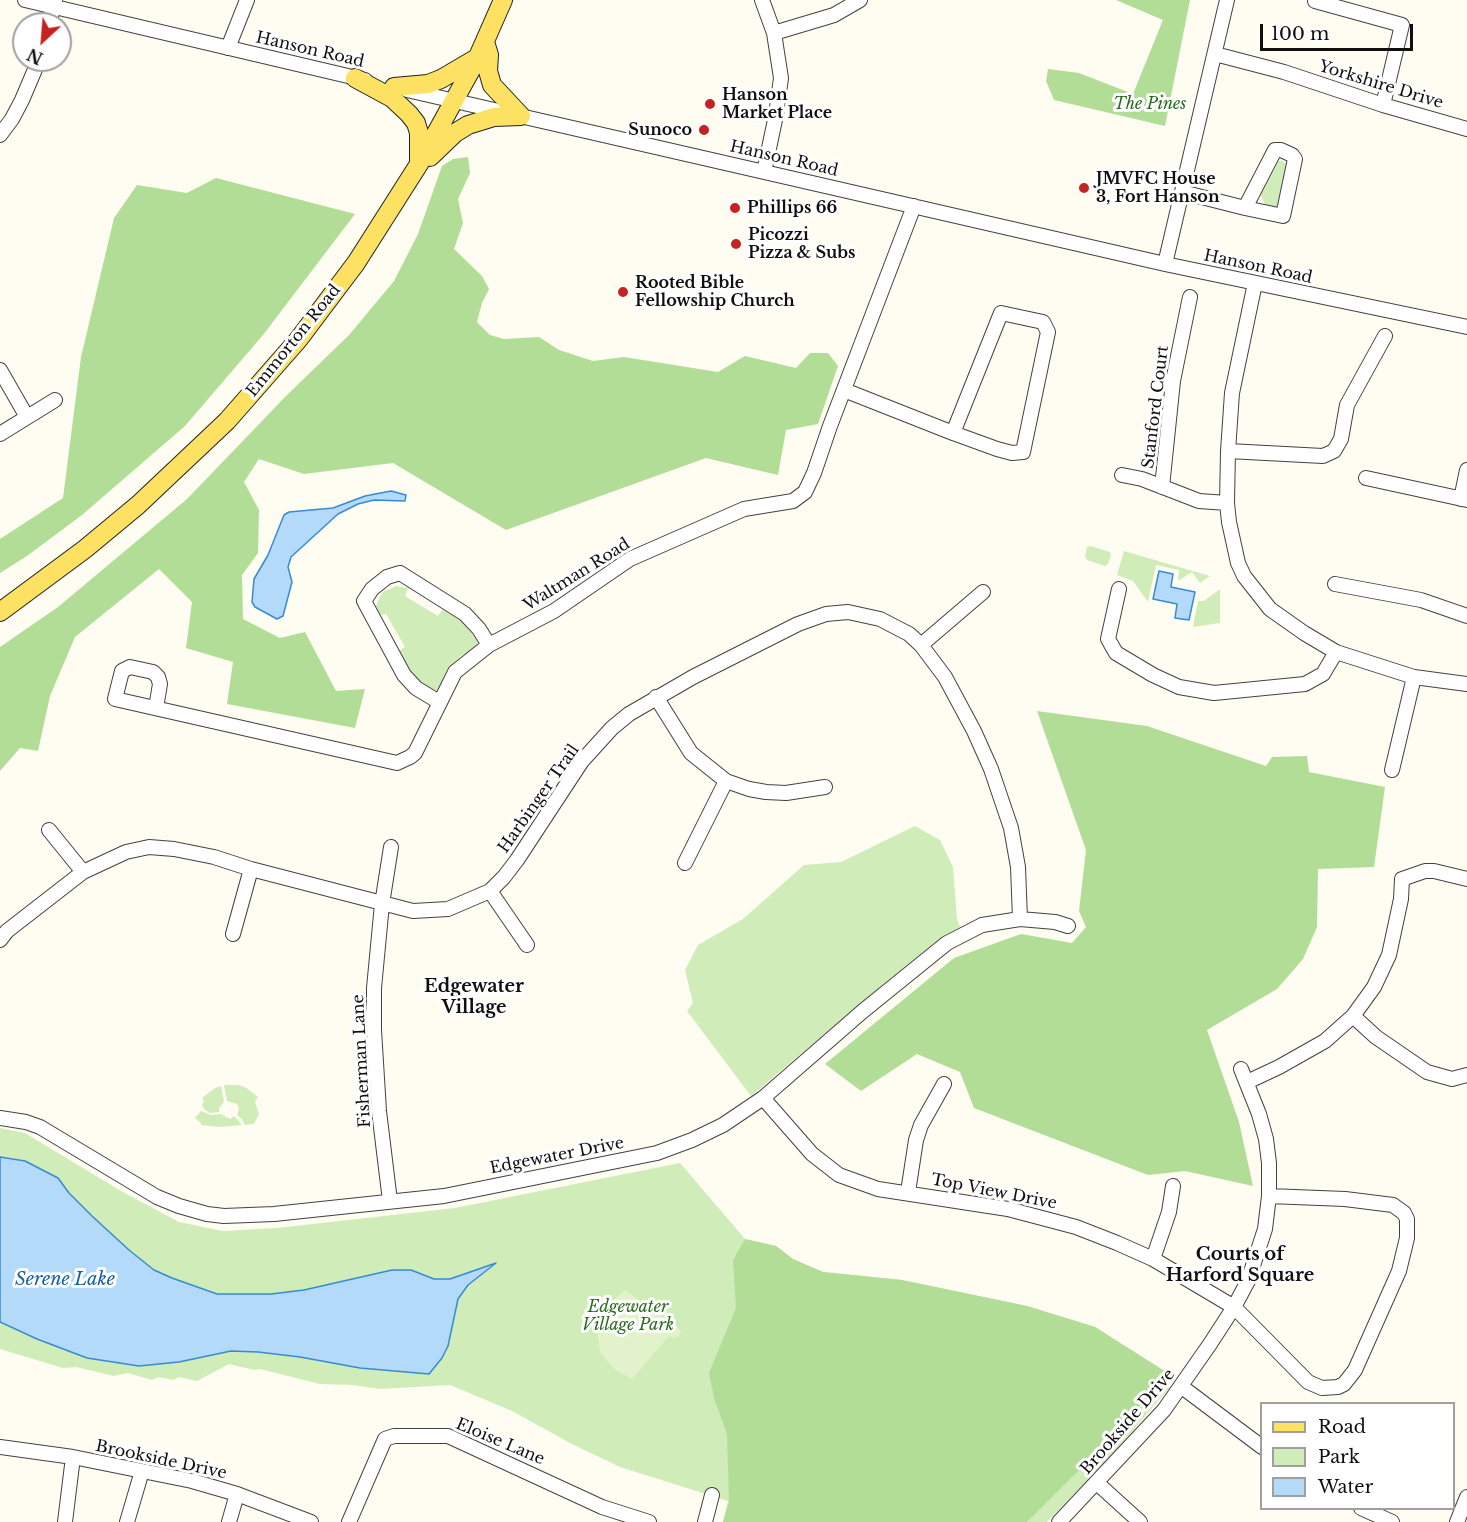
<!DOCTYPE html>
<html>
<head>
<meta charset="utf-8">
<style>
	body { margin:0 }
	#map { position:relative; width:1467px; height:1522px; overflow:hidden; background:#fffdf1; font-family:"Libre Baskerville",serif }
	canvas { display:block }
	.legend { position:absolute; left:1260px; top:1402px; width:195px; height:108px; box-sizing:border-box; background:#fff; border:2px solid #9f9f9f; margin:0; padding:8px 10px; list-style:none; font-size:18px; color:#0f0f0f }
	.legend li { display:flex; align-items:center; gap:12px; height:30px }
	.legend b { width:30px; border:2px solid #9f9f9f }
	.north { position:absolute; left:12px; top:12px; width:60px; height:60px; box-sizing:border-box; background:#fff; border:2px solid #9f9f9f; border-radius:50%; rotate:206deg; font-size:16px; font-weight:700; line-height:24px; text-align:center; color:#0f0f0f }
	.north::after { content:''; display:block; margin:auto; width:21px; height:27px; background:#c52321; clip-path:polygon(50% 0,100% 100%,50% 72%,0 100%) }
	.scale { position:absolute; left:1260px; top:24px; width:153px; height:27px; box-sizing:border-box; border:3px solid #0f0f0f; border-top:0; padding-left:8px; font-size:18px; line-height:21px; white-space:nowrap; color:#0f0f0f; -webkit-text-stroke:4px #fff; paint-order:stroke }
</style>
</head>
<body>
<div id="map">
<canvas width="1467" height="1522"></canvas>
<ul class="legend">
<li><b style="height:8px;background:#fde163"></b>Road</li>
<li><b style="height:16px;background:#d0ecb9"></b>Park</li>
<li><b style="height:16px;background:#b4daf9"></b>Water</li>
</ul>
<div class="north">N</div>
<div class="scale">100 m</div>
</div>
<script>
const context = document.querySelector('canvas').getContext('2d');
context.lineJoin = 'round';
function paint(path, color) { context.fillStyle = color; context.fill(path, 'evenodd'); }
const poly = rows => new Path2D(rows.map(r => 'M' + r).join(''));
function strokePath(path, color, width, dash) { context.strokeStyle = color; context.lineWidth = width; context.lineCap = dash ? 'butt' : 'round'; context.setLineDash(dash || []); context.stroke(path); }
function drawText(font, color, halo, rows, align = 'center') {
  context.font = font + ' "Libre Baskerville",serif'; context.lineWidth = 6; context.setLineDash([]); context.textBaseline = 'middle'; context.strokeStyle = halo; context.fillStyle = color; for (const [text, x, y, turn = 0] of rows) {
    context.save(); context.translate(x, y); context.rotate((+turn || 0) * Math.PI / 180); context.textAlign = isNaN(turn) ? turn : align; if (halo) context.strokeText(text, 0, 0); context.fillText(text, 0, 0); context.restore();
  }
}
paint(poly([
	[1279,161,1283,161,1286,165,1277,206,1274,208,1265,206,1261,195],
	[1091,546,1110,552,1111,555,1108,564,1105,566,1087,560,1085,556,1087,547],
	[1124,551,1210,576,1200,583,1192,572,1178,581,1179,570,1156,565,1148,602,1133,581,1117,575],
	[396,586,408,588,405,596,438,616,442,610,445,611,461,621,476,639,477,643,474,651,462,655,447,669,443,677,442,686,435,691,429,692,410,675,398,651,405,647,386,614,378,616,376,606,380,596,383,592],
	[1220,589,1220,623,1193,627,1198,601,1204,601],
	[915,826,940,840,953,867,957,919,960,927,943,936,893,976,751,1096,687,1011,693,1003,685,970,698,945,743,919,804,865,841,862],
	[224,1085,238,1085,245,1087,258,1097,255,1102,259,1114,254,1124,245,1125,242,1119,237,1115,239,1109,237,1104,227,1101],
	[221,1086,224,1102,219,1108,219,1112,210,1113,205,1110,202,1106,204,1101,202,1098,215,1088],
	[201,1111,211,1115,221,1114,230,1119,234,1116,242,1125,219,1127,201,1125,201,1123,195,1118],
	[0,1128,25,1133,121,1191,179,1222,223,1231,277,1228,455,1208,680,1163,745,1239,776,1246,793,1259,823,1272,902,1280,1027,1306,1095,1327,1166,1372,1169,1388,1117,1449,1047,1522,723,1522,728,1501,620,1467,572,1444,512,1411,450,1385,380,1389,353,1385,320,1384,260,1369,254,1370,229,1364,197,1381,179,1377,173,1380,158,1377,152,1380,128,1373,114,1376,76,1367,63,1368,0,1349]
]), '#d0ecb9');
paint(poly([
	[1116,0,1190,0,1165,126,1054,100,1046,81,1048,69,1079,73,1133,94,1163,20],
	[468,157,470,173,458,199,463,223,454,249,482,276,489,289,482,303,477,322,490,335,504,339,539,337,559,350,593,361,624,357,718,372,745,356,796,368,810,353,828,353,838,366,818,424,786,430,778,475,706,458,506,530,393,463,304,474,259,459,244,482,259,510,258,553,242,575,243,619,280,638,305,632,336,691,365,689,355,728,227,704,233,662,186,648,192,602,159,569,75,637,50,696,38,751,20,748,0,771,0,647,58,607,187,499,287,395,349,335,394,281,418,234,442,166,453,159],
	[216,178,355,214,263,335,185,426,82,515,27,556,0,573,0,539,63,498,81,357,114,218,137,185,187,193],
	[1037,711,1147,726,1266,766,1272,757,1307,756,1309,772,1385,787,1374,867,1318,869,1317,927,1303,959,1277,989,1207,1030,1239,1122,1253,1186,1185,1171,1148,1175,974,1108,960,1072,917,1054,861,1091,825,1064,954,958,1021,934,1072,943,1086,927,1079,911,1086,850],
	[745,1239,776,1246,793,1259,823,1272,902,1280,1027,1306,1095,1327,1166,1372,1115,1437,1074,1475,1027,1522,723,1522,729,1501,727,1434,714,1398,709,1373,736,1308,733,1260]
]), '#b2dd97');
paint(poly([
	[625,1290,679,1328,681,1332,679,1336,675,1338,669,1336,632,1379,614,1369,600,1352,597,1330,605,1307]
]), '#e2f2cb');
const water = poly([
	[391,491,406,495,405,501,374,500,358,504,338,514,291,557,288,567,292,582,283,616,277,619,255,607,252,602,254,579,268,555,284,515,289,512,333,508,365,496,391,491],
	[1159,571,1173,574,1171,587,1195,592,1189,620,1175,618,1177,604,1153,599,1159,571],
	[0,1157,25,1161,58,1178,69,1193,92,1216,129,1250,154,1270,172,1278,217,1294,271,1294,304,1290,392,1270,411,1270,434,1279,450,1279,496,1263,468,1285,458,1299,448,1346,442,1358,429,1374,360,1368,300,1357,258,1352,231,1351,179,1362,139,1366,87,1358,37,1339,0,1322,0,1157]
]);
paint(water, '#b4daf9');
strokePath(water, '#378bd3', 1.5);
const minor = poly([
	[25,0,365,80],
	[762,0,774,33,781,78,776,115,764,172],
	[1315,1,1402,25,1383,105],
	[49,24,55,0],
	[774,33,834,15,860,0],
	[228,48,247,0],
	[1215,54,1284,72,1383,105,1467,129],
	[407,90,1165,264,1467,327],
	[0,135,12,119,22,100,39,60],
	[1182,192,1245,208,1283,216,1295,159,1292,155,1281,150,1275,150,1245,208],
	[1165,264,1227,0],
	[1255,283,1232,393,1228,451,1227,503,1229,522,1238,563,1244,576,1270,609,1304,633,1336,652,1414,677,1467,684],
	[0,370,27,417],
	[844,390,953,433,997,449,1012,453,1023,452,1048,332,1043,322,1001,313,953,433],
	[0,434,55,400],
	[1228,451,1323,456,1334,451,1341,439,1347,405,1385,336],
	[1122,475,1142,479,1199,501,1227,503],
	[1366,478,1467,500],
	[1162,487,1173,381,1190,297],
	[1461,499,1467,470],
	[1335,584,1421,600,1467,616],
	[1119,589,1108,639,1116,653,1153,675,1179,687,1214,693,1305,684,1323,674,1336,652],
	[921,645,983,592],
	[656,697,691,753,726,781,749,789,766,792,786,793,825,787],
	[439,702,416,688,404,675,364,601,372,589,387,577,400,573,465,614,479,629,489,645],
	[156,708,160,684,158,677,153,672,130,667,122,671,115,699,397,763,410,757,415,753,455,672,489,645,554,611,630,559,744,509,793,501,805,492,814,473,830,426,914,206],
	[1392,770,1414,677],
	[49,830,83,872],
	[685,863,726,781],
	[490,891,527,945],
	[233,934,251,869],
	[0,940,7,931,83,872,126,852,149,847,174,849,214,857,251,869,413,911,448,909,490,891,504,877,517,860,582,761,612,728,629,714,693,677,798,624,826,614,848,612,880,619,909,634,921,645,945,677,974,731,991,769,1011,828,1018,867,1020,919],
	[1353,1016,1376,1037,1427,1072,1452,1079,1467,1075],
	[1247,1082,1279,1067,1325,1041,1353,1016,1374,987,1389,955,1401,899,1402,879,1425,871,1434,871,1467,879],
	[763,1098,812,1154,839,1175,878,1189,1008,1209,1076,1227,1117,1243,1153,1259,1234,1307,1308,1382,1322,1388,1338,1387,1344,1384,1355,1370,1399,1271,1407,1238,1407,1219,1404,1213,1393,1205,1345,1199,1269,1196],
	[0,1118,26,1122,40,1127,157,1197,179,1206,207,1214,224,1216,274,1214,444,1196,657,1153,692,1140,723,1125,763,1098,863,1011,947,943,982,925,1020,919,1055,922,1068,926],
	[908,1192,916,1140,921,1125,944,1084],
	[390,1201,379,1111,374,1030,374,988,382,904,391,847],
	[1153,1259,1169,1212,1173,1186],
	[1182,1387,1262,1447],
	[0,1447,73,1457,192,1481,237,1494,311,1522],
	[1097,1483,1140,1522],
	[1361,1508,1392,1522],
	[65,1522,73,1457],
	[127,1522,142,1471],
	[229,1522,237,1494],
	[349,1522,385,1439,394,1436,448,1436,602,1507,649,1522],
	[705,1522,712,1495],
	[1059,1522,1164,1410,1210,1344,1234,1307,1248,1281,1265,1229,1269,1196,1269,1163,1266,1139,1259,1114,1241,1069],
	[1457,1522,1467,1497]
]);
const major = poly([
	[485,42,489,55,488,71,492,85,521,116],
	[355,78,392,98,409,114,416,123,419,133,419,161],
	[394,87,428,84,441,79,475,59],
	[430,157,455,133,468,125,494,117,521,116],
	[0,612,85,549,138,505,227,421,298,340,356,263,419,164,477,59,503,0]
]);
strokePath(minor, '#424242', 16);
strokePath(major, '#202020', 20);
strokePath(minor, '#fff', 14);
strokePath(major, '#fde163', 18);
for (const [x, y, r, color] of [
	[710,104,6,"#c52321"],
	[704,130,6,"#c52321"],
	[1084,188,6,"#c52321"],
	[735,208,6,"#c52321"],
	[736,244,6,"#c52321"],
	[623,292,6,"#c52321"]
]) { const dot = new Path2D(); dot.arc(x, y, r, 0, 2 * Math.PI); context.fillStyle = color; context.fill(dot); strokePath(dot, '#fff', 2); }
drawText('16px', '#0f0f0f', '#fff', [
	["Hanson Road",310,50,13],
	["Yorkshire Drive",1381,85,17],
	["Hanson Road",784,159,13],
	["Hanson Road",1258,267,12],
	["Emmorton Road",294,341,-51],
	["Stanford Court",1156,407,-83],
	["Waltman Road",577,575,-32],
	["Harbinger Trail",539,799,-55],
	["Fisherman Lane",362,1061,-93],
	["Edgewater Drive",557,1156,-11],
	["Top View Drive",994,1192,11],
	["Brookside Drive",1128,1422,-49],
	["Eloise Lane",500,1442,23],
	["Brookside Drive",161,1460,12]
]);
drawText('bold 16px', '#0f0f0f', '#fff', [
	["Hanson",722,95],
	["Market Place",722,113],
	["Sunoco",692,130,"right"],
	["JMVFC House",1096,179],
	["3, Fort Hanson",1096,197],
	["Phillips 66",747,208],
	["Picozzi",748,235],
	["Pizza & Subs",748,253],
	["Rooted Bible",635,283],
	["Fellowship Church",635,301]
], 'left');
drawText('italic 16px', '#276a1c', '#fff', [
	["The Pines",1150,104],
	["Edgewater",628,1307],
	["Village Park",628,1325]
]);
drawText('bold 18px', '#0f0f0f', '#fff', [
	["Edgewater",474,987],
	["Village",474,1008],
	["Courts of",1240,1255],
	["Harford Square",1240,1276]
]);
drawText('italic 18px', '#125da7', '#fff', [
	["Serene Lake",65,1280]
]);
</script>
</body>
</html>
